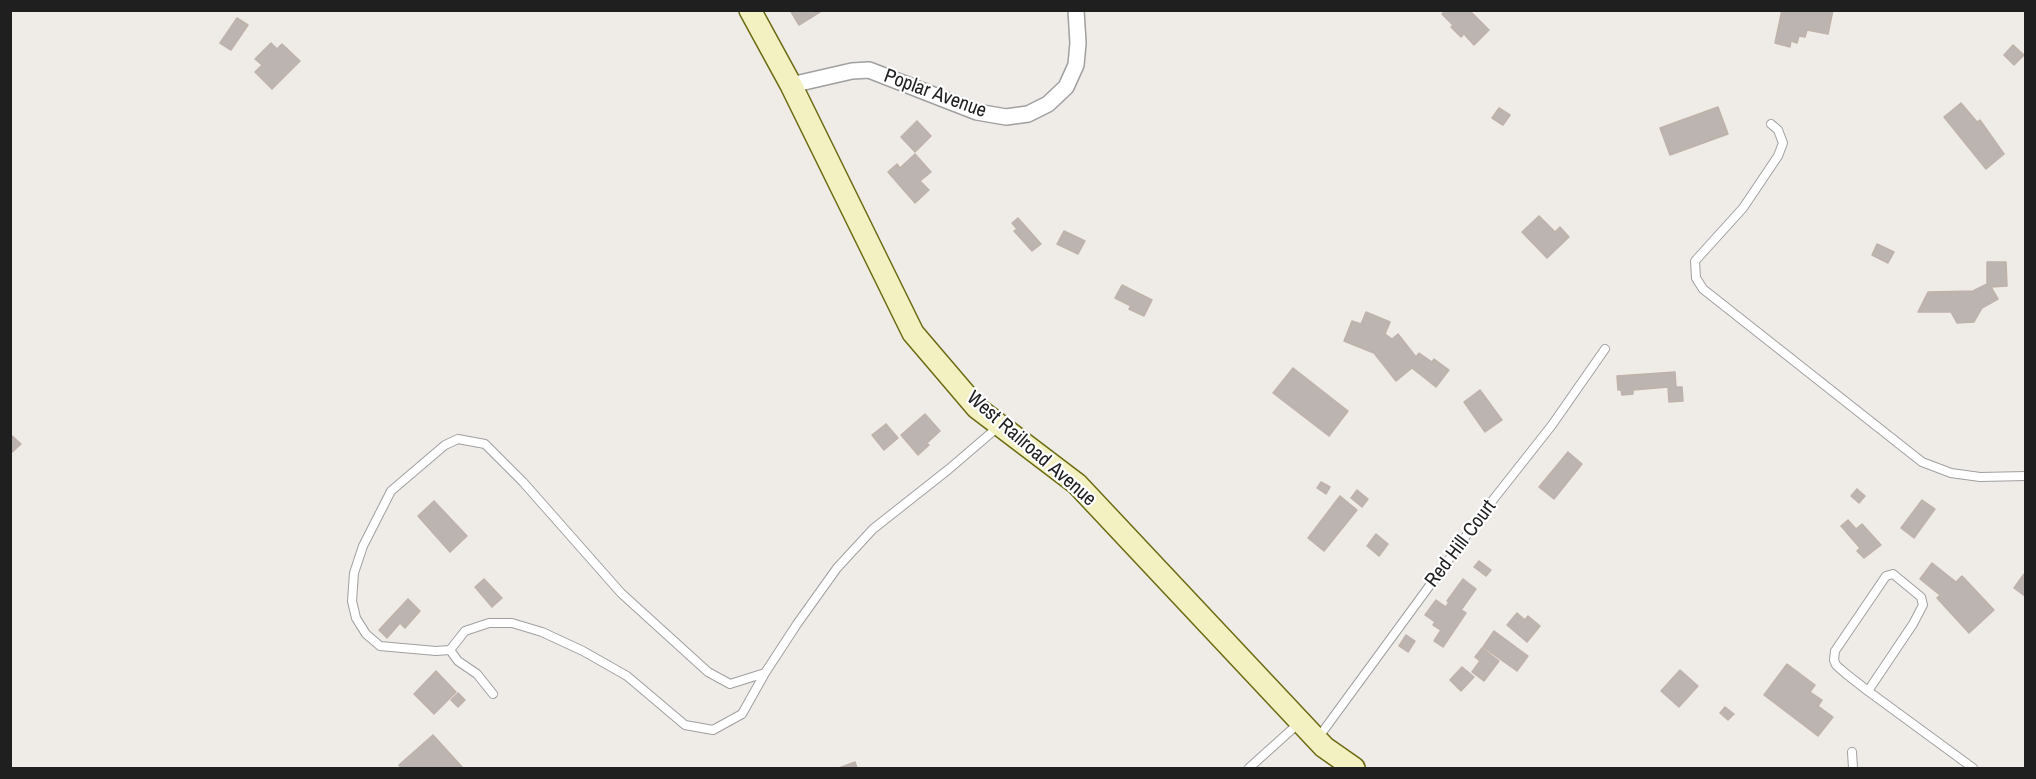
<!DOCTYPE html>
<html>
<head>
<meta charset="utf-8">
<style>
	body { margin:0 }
	#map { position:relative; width:2036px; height:779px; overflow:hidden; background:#efebe7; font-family:"Archivo Narrow",sans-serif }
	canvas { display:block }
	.frame { position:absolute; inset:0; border:12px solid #1f1f1f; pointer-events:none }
</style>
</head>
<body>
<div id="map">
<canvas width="2036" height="779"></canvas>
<div class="frame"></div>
</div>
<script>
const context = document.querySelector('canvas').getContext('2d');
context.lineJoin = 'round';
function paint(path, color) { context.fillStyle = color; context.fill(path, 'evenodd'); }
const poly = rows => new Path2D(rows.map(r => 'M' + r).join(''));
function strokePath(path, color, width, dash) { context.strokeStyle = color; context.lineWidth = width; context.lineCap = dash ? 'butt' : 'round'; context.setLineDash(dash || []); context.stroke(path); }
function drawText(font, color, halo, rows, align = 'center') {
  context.font = font + ' "Archivo Narrow",sans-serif'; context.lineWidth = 4.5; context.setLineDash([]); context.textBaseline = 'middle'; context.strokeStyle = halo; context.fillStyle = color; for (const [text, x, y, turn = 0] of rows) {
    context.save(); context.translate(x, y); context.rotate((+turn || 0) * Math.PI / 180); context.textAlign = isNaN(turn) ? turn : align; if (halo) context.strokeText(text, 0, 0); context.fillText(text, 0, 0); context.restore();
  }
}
const building = poly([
	[790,10,823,10,799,25,790,10],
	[1446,10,1469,10,1489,30,1474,45,1464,34,1461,37,1451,27,1453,25,1442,14,1446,10],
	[1782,10,1833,10,1828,34,1807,30,1805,37,1799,36,1797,43,1791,41,1790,47,1775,43,1782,10],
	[237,18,248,25,231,50,220,43,237,18],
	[271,43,277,49,282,44,300,61,272,89,255,72,262,65,255,59,271,43],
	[2013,45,2024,55,2014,65,2004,55,2013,45],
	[1961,103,1977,122,1980,120,2004,154,1986,169,1944,117,1961,103],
	[1718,107,1728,134,1670,155,1660,128,1718,107],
	[1499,108,1510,115,1503,125,1492,118,1499,108],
	[917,121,931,136,915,152,901,137,917,121],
	[915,154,931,172,920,181,929,190,915,203,888,172,897,164,900,168,915,154],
	[1539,216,1555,232,1560,227,1569,237,1547,258,1522,232,1539,216],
	[1018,218,1041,244,1032,251,1014,231,1017,229,1012,223,1018,218],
	[1064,231,1085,241,1078,254,1057,244,1064,231],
	[1877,244,1894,252,1888,263,1872,255,1877,244],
	[1987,262,2006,262,2007,286,1991,287,1998,299,1982,308,1974,322,1957,323,1951,312,1918,312,1928,292,1973,291,1987,284,1987,262],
	[1122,285,1152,300,1144,316,1129,309,1131,306,1115,298,1122,285],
	[1366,312,1390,322,1385,334,1392,339,1398,334,1416,357,1419,353,1432,362,1434,359,1449,370,1436,387,1412,368,1396,381,1374,353,1344,341,1352,321,1361,324,1366,312],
	[1293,368,1348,411,1329,436,1273,393,1293,368],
	[1675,372,1676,387,1682,387,1683,401,1669,402,1668,387,1633,390,1633,394,1622,395,1621,390,1618,390,1617,376,1675,372],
	[1480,390,1502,420,1485,432,1464,402,1480,390],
	[925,414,940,431,927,443,929,445,918,455,901,435,925,414],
	[886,424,898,438,884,450,872,435,886,424],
	[10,434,21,444,10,454,10,434],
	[1568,452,1582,464,1554,499,1539,487,1568,452],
	[1321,482,1330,487,1326,494,1317,488,1321,482],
	[1857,489,1865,496,1859,503,1851,496,1857,489],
	[1357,490,1368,499,1362,507,1351,498,1357,490],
	[1340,496,1357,510,1324,551,1308,538,1340,496],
	[1922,500,1935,509,1914,538,1901,528,1922,500],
	[434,501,467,536,450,552,418,516,434,501],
	[1848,520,1856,529,1862,524,1881,545,1864,558,1857,551,1860,548,1841,526,1848,520],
	[1376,534,1388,544,1379,556,1367,546,1376,534],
	[1479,561,1491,570,1486,576,1474,567,1479,561],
	[1932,563,1956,582,1962,576,1994,610,1969,633,1937,598,1940,595,1920,579,1932,563],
	[2024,574,2026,575,2026,597,2014,588,2024,574],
	[484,579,502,598,492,607,475,587,484,579],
	[1463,579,1476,589,1461,610,1466,613,1443,647,1434,641,1441,630,1433,625,1435,622,1425,615,1436,600,1446,607,1449,602,1447,601,1463,579],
	[408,599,420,611,405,628,400,623,387,638,379,630,408,599],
	[1517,613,1525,620,1528,616,1540,626,1527,642,1507,625,1517,613],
	[1494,631,1528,656,1517,671,1483,647,1494,631],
	[1406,635,1415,641,1408,652,1399,646,1406,635],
	[1482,648,1499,661,1484,681,1472,672,1480,661,1475,657,1482,648],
	[1787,664,1815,685,1810,692,1822,700,1818,706,1833,717,1818,736,1764,695,1787,664],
	[1462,667,1474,677,1461,691,1450,680,1462,667],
	[1680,670,1698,686,1679,707,1661,691,1680,670],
	[436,671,456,692,434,714,414,694,436,671],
	[458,693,465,700,458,707,451,700,458,693],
	[1725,707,1734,714,1728,720,1720,713,1725,707],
	[433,735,463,768,401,768,399,765,433,735],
	[855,762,857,768,839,768,855,762]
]);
paint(building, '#bcb4b0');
strokePath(building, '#bfb2ab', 1.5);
const lane = poly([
	[1771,124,1778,130,1783,143,1778,156,1743,208,1695,261,1696,278,1703,289,1922,462,1951,473,1980,477,2026,476],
	[450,650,436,651,380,646,366,634,356,618,352,601,354,573,363,546,391,491,445,445,458,439,485,444,523,482,621,593,708,672,730,684,765,673,797,624,837,568,873,529,949,469,998,427],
	[1868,691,1913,624,1923,605,1921,597,1893,574,1886,576,1835,651,1834,660,1836,665,1845,673,1868,691,1973,768],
	[493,694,477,674,458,661,450,650,465,631,489,623,512,623,542,632,583,651,627,676,685,725,713,730,742,714,765,673],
	[1318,738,1485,510,1552,425,1605,349],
	[1852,752,1853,768],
	[1249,768,1299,723]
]);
const street = poly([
	[791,85,852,71,869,70,977,112,1006,117,1028,114,1048,104,1066,87,1076,65,1078,43,1076,10]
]);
const secondary = poly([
	[750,10,791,85,913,333,977,408,1077,484,1324,747,1354,768]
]);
strokePath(lane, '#a0a0a0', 10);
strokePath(street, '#a0a0a0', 18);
strokePath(secondary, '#6b6b11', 24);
strokePath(lane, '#fff', 8);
strokePath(street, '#fff', 15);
strokePath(secondary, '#f3f0c1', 21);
drawText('20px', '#1f1f1f', '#fff', [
	["Poplar Avenue",935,94,20],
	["West Railroad Avenue",1031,449,41],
	["Red Hill Court",1461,544,-53]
]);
</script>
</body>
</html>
